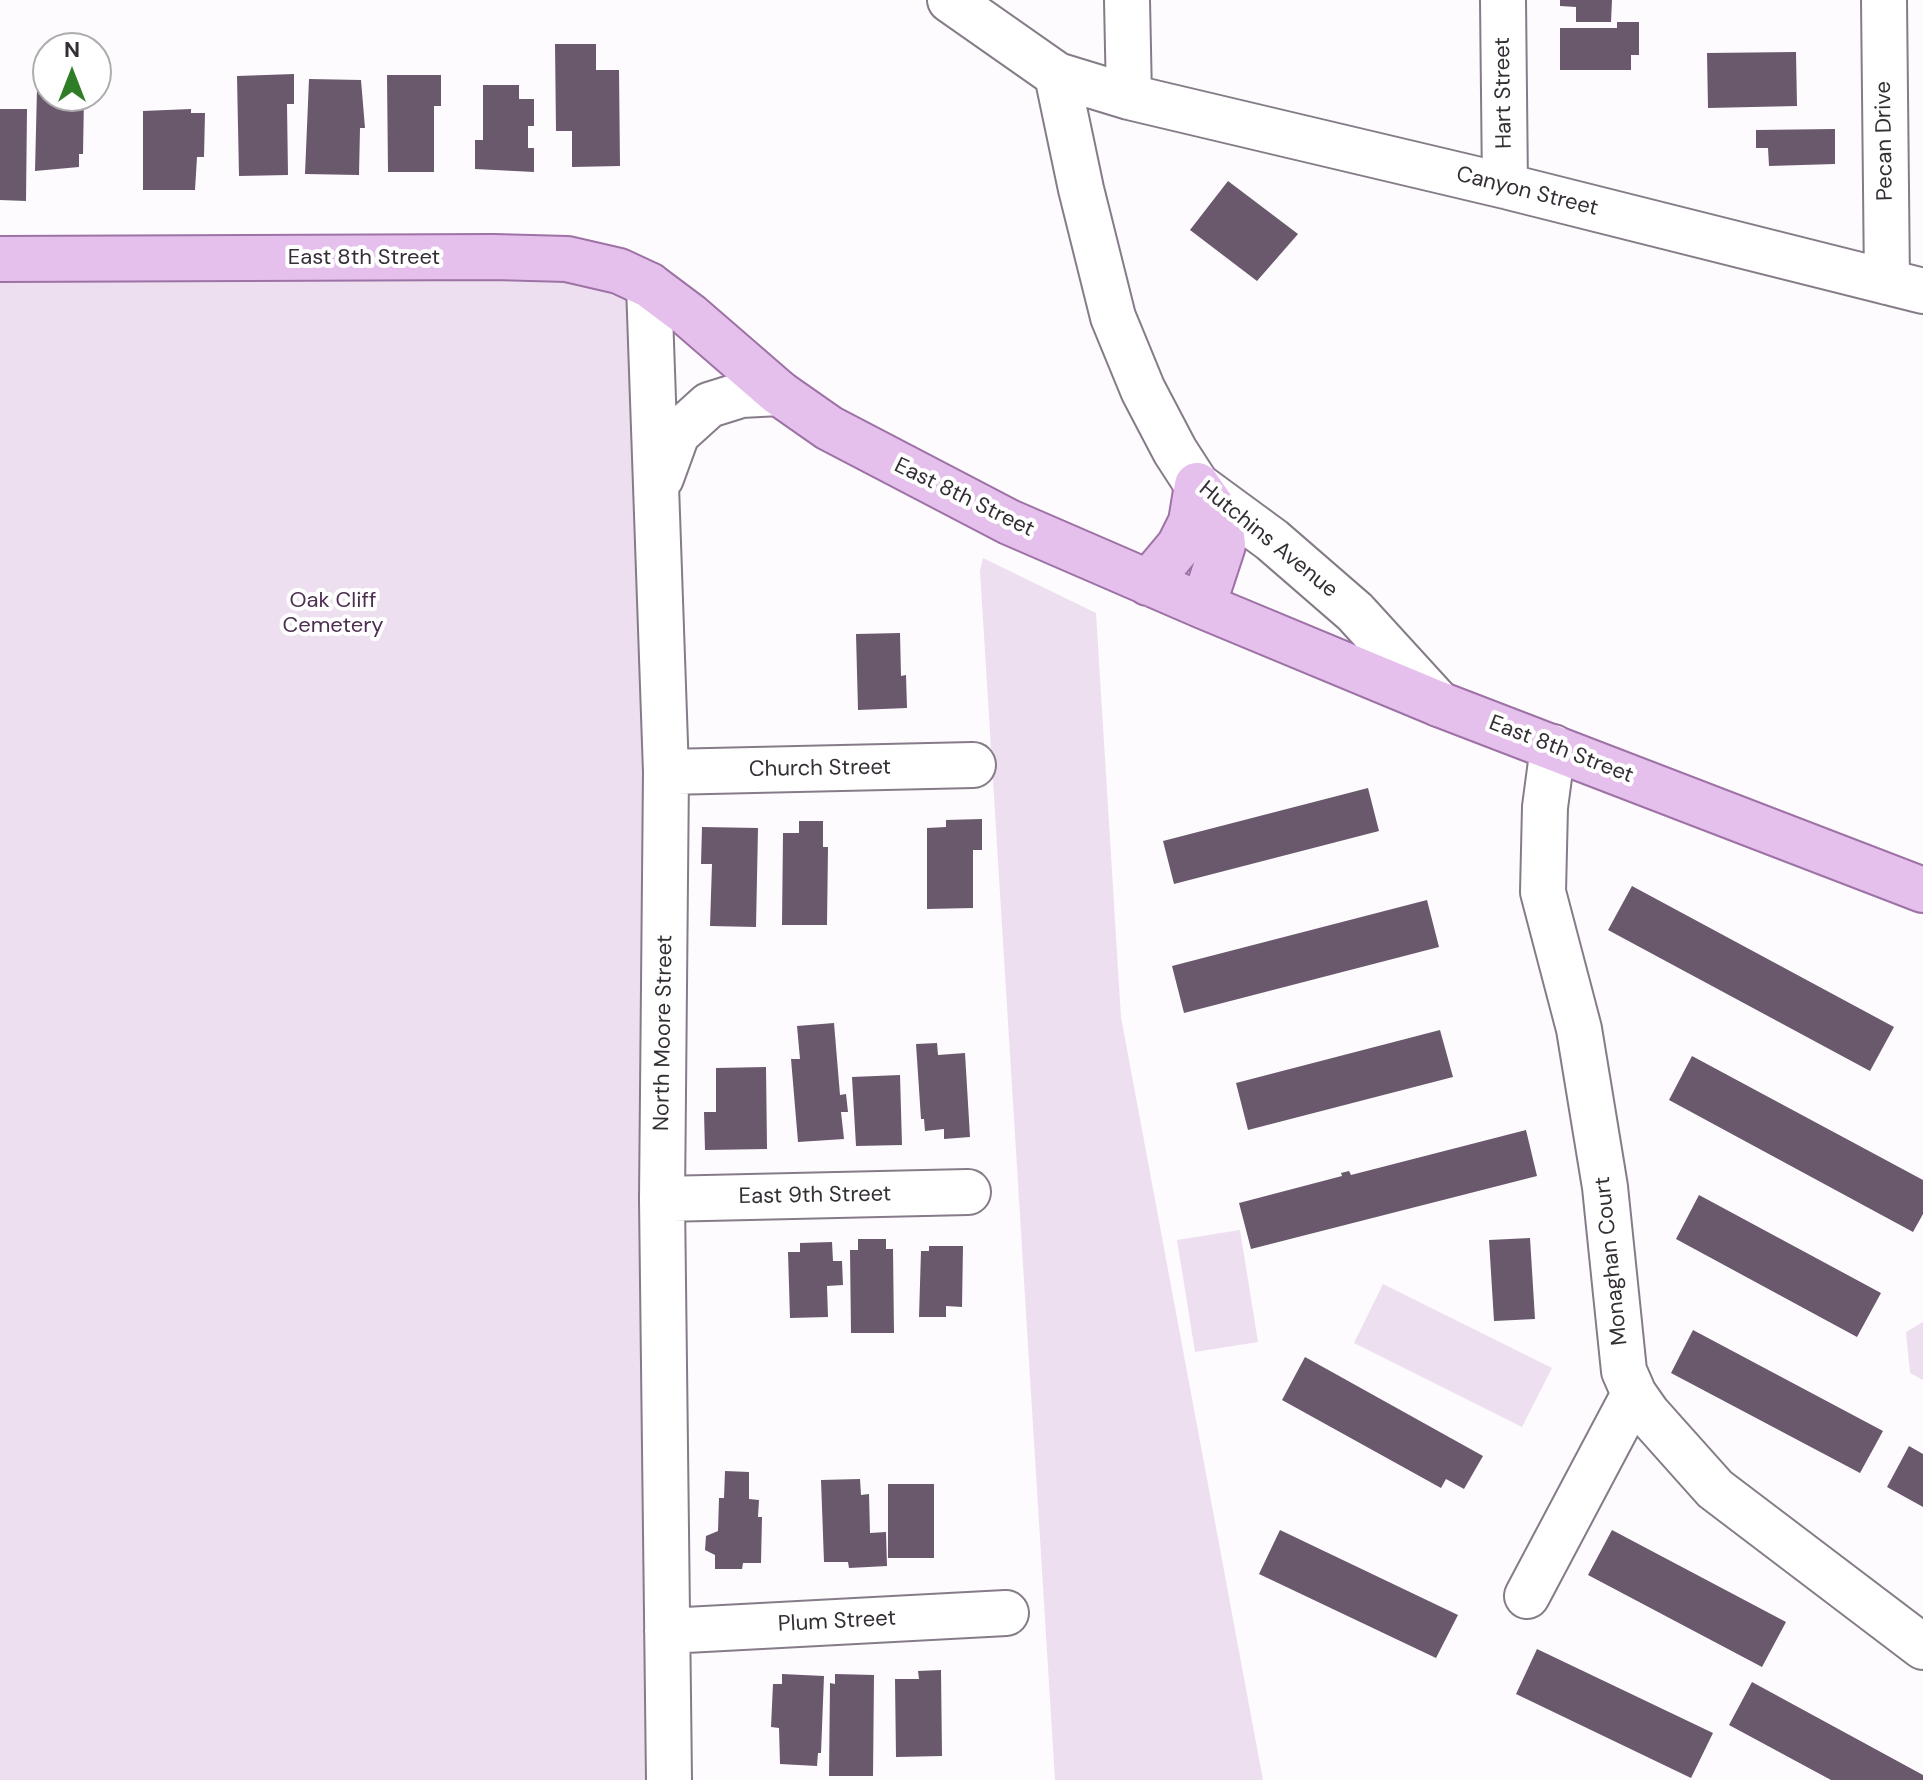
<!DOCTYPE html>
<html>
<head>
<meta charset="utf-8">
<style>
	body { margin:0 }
	#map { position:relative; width:1923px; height:1780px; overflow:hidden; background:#fdfbfe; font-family:"DM Sans",sans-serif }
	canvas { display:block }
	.north { position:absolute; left:32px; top:32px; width:80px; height:80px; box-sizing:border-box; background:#fff; border:2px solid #aeacae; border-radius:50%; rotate:0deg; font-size:22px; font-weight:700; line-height:32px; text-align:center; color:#342f35 }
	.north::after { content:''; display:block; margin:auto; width:28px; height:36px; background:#2f7d27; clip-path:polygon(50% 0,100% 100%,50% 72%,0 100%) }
</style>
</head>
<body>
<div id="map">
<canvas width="1923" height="1780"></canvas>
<div class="north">N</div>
</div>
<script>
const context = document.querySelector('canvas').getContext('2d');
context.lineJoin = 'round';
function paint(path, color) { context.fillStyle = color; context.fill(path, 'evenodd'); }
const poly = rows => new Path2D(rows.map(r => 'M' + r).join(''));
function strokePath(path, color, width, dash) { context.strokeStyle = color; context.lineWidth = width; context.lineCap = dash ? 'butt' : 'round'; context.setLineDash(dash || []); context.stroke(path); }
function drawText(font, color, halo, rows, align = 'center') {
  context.font = font + ' "DM Sans",sans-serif'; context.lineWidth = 8; context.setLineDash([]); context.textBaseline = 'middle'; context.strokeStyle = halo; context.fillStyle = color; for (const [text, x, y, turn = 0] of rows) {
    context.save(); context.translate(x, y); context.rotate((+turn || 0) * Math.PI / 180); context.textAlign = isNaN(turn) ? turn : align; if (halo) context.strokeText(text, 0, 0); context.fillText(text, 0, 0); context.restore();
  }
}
paint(poly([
	[0,279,667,282,660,1780,0,1780],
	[983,558,1096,613,1121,1017,1263,1780,1055,1780,980,571],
	[1240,1230,1258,1342,1195,1352,1177,1240],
	[1383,1284,1552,1368,1522,1427,1354,1343],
	[1923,1322,1923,1380,1910,1373,1906,1332]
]), '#eedff0');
paint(poly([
	[1560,0,1612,0,1611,22,1576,22,1576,7,1560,6],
	[1617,22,1639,22,1639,55,1631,55,1631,70,1560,70,1560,28,1617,28],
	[555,44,596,44,596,70,619,70,620,166,572,167,572,131,556,131],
	[1796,52,1797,106,1708,108,1707,53],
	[294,74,294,104,287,104,288,175,239,176,237,76],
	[387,75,441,75,441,106,434,106,434,172,388,172],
	[309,79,361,80,365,128,360,128,359,175,305,174],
	[483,85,519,85,519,99,534,99,534,126,528,126,528,148,534,148,534,172,475,169,475,140,483,140],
	[37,89,48,89,48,96,84,96,83,154,79,154,79,167,35,171],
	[0,109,27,109,26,201,0,200],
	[191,109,191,113,205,113,204,157,197,157,195,190,143,190,143,111],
	[1835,129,1835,164,1769,166,1768,148,1756,148,1756,130],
	[1228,181,1298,234,1257,281,1190,230],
	[900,633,901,676,906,675,907,708,858,710,856,634],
	[1368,788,1379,831,1174,884,1163,841],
	[982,819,982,850,973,850,973,908,927,909,927,828,946,827,946,820],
	[799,821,823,821,823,847,828,847,827,925,782,925,783,833,799,833],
	[702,827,758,828,756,927,710,926,712,864,701,864],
	[1632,886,1894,1027,1870,1071,1608,930],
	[1427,900,1439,947,1184,1013,1172,966],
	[834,1023,840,1095,846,1094,848,1112,841,1112,844,1139,798,1142,791,1059,800,1059,797,1026],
	[1440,1030,1453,1077,1248,1130,1236,1083],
	[937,1043,938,1055,965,1053,970,1137,944,1139,944,1129,925,1131,924,1119,921,1119,916,1044],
	[1692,1056,1923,1180,1923,1214,1913,1232,1669,1100],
	[766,1067,767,1149,705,1150,704,1112,716,1112,716,1068],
	[900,1075,902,1145,856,1146,852,1077],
	[1526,1130,1537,1176,1251,1249,1239,1203,1342,1176,1341,1173,1349,1171,1351,1175],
	[1699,1195,1881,1293,1857,1337,1676,1239],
	[1530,1238,1535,1319,1494,1321,1489,1240],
	[858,1239,886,1239,886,1249,893,1249,894,1333,851,1333,850,1250,858,1250],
	[832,1242,833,1261,842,1261,843,1285,827,1286,828,1317,790,1318,788,1252,800,1252,800,1243],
	[929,1246,963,1246,962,1307,946,1306,946,1317,919,1317,921,1251,929,1251],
	[1693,1330,1883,1431,1860,1473,1671,1373],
	[1305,1357,1483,1456,1464,1489,1446,1479,1441,1488,1282,1400],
	[1909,1446,1923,1454,1923,1507,1887,1487],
	[725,1471,749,1472,749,1499,759,1500,758,1517,762,1517,761,1563,743,1563,742,1569,715,1569,715,1555,705,1550,706,1536,718,1531,719,1498,724,1498],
	[860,1479,861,1495,869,1494,870,1533,886,1532,887,1566,849,1568,848,1562,824,1562,821,1480],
	[888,1484,934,1484,934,1558,888,1558],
	[1280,1530,1458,1615,1436,1658,1259,1574],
	[1612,1530,1786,1622,1762,1667,1588,1575],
	[1537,1649,1713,1733,1691,1778,1516,1694],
	[941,1670,942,1756,896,1757,895,1679,919,1679,918,1671],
	[782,1674,824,1676,821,1753,818,1753,817,1766,780,1764,779,1728,771,1727,773,1684,782,1684],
	[835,1674,874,1675,873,1776,829,1776,830,1683,835,1684],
	[1752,1682,1923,1775,1923,1780,1831,1780,1729,1725]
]), '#6a586d');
const minor = poly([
	[950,0,1057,75,1129,97,1505,186,1923,291],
	[1127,0,1129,97],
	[1503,0,1505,186],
	[1884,0,1887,282],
	[1057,75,1081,189,1113,317,1143,390,1175,451,1197,485,1272,540,1355,612,1439,704],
	[649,285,666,772,662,1199,669,1780],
	[661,478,677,434,709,405,741,395,779,393],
	[1553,747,1545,807,1543,892,1579,1029,1605,1187,1624,1371,1634,1394,1648,1414,1715,1489,1923,1647],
	[666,772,973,765],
	[662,1199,968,1192],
	[1527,1596,1634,1394],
	[667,1631,1006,1613]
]);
const major = poly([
	[0,259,494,257,567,259,619,271,649,285,689,315,779,393,829,428,1009,522,1203,606,1439,704,1923,890],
	[1197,485,1220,518,1223,545,1203,606],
	[1148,583,1179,546,1191,522,1197,485]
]);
strokePath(minor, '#867b88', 48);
strokePath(major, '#9d72a5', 48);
strokePath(minor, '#fff', 44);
strokePath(major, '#e6c0ed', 44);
drawText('22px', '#342f35', '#fff', [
	["Hart Street",1504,93,-91],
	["Pecan Drive",1885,141,-91],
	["Canyon Street",1527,192,14],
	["East 8th Street",364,258],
	["East 8th Street",964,498,26],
	["Hutchins Avenue",1268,540,39],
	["East 8th Street",1561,750,21],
	["Church Street",820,769,-1],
	["North Moore Street",664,1033,-89],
	["East 9th Street",815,1196,-1],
	["Monaghan Court",1612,1261,-96],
	["Plum Street",837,1622,-3]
]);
drawText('22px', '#4d2e52', '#fff', [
	["Oak Cliff",333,601],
	["Cemetery",333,626]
]);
</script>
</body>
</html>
